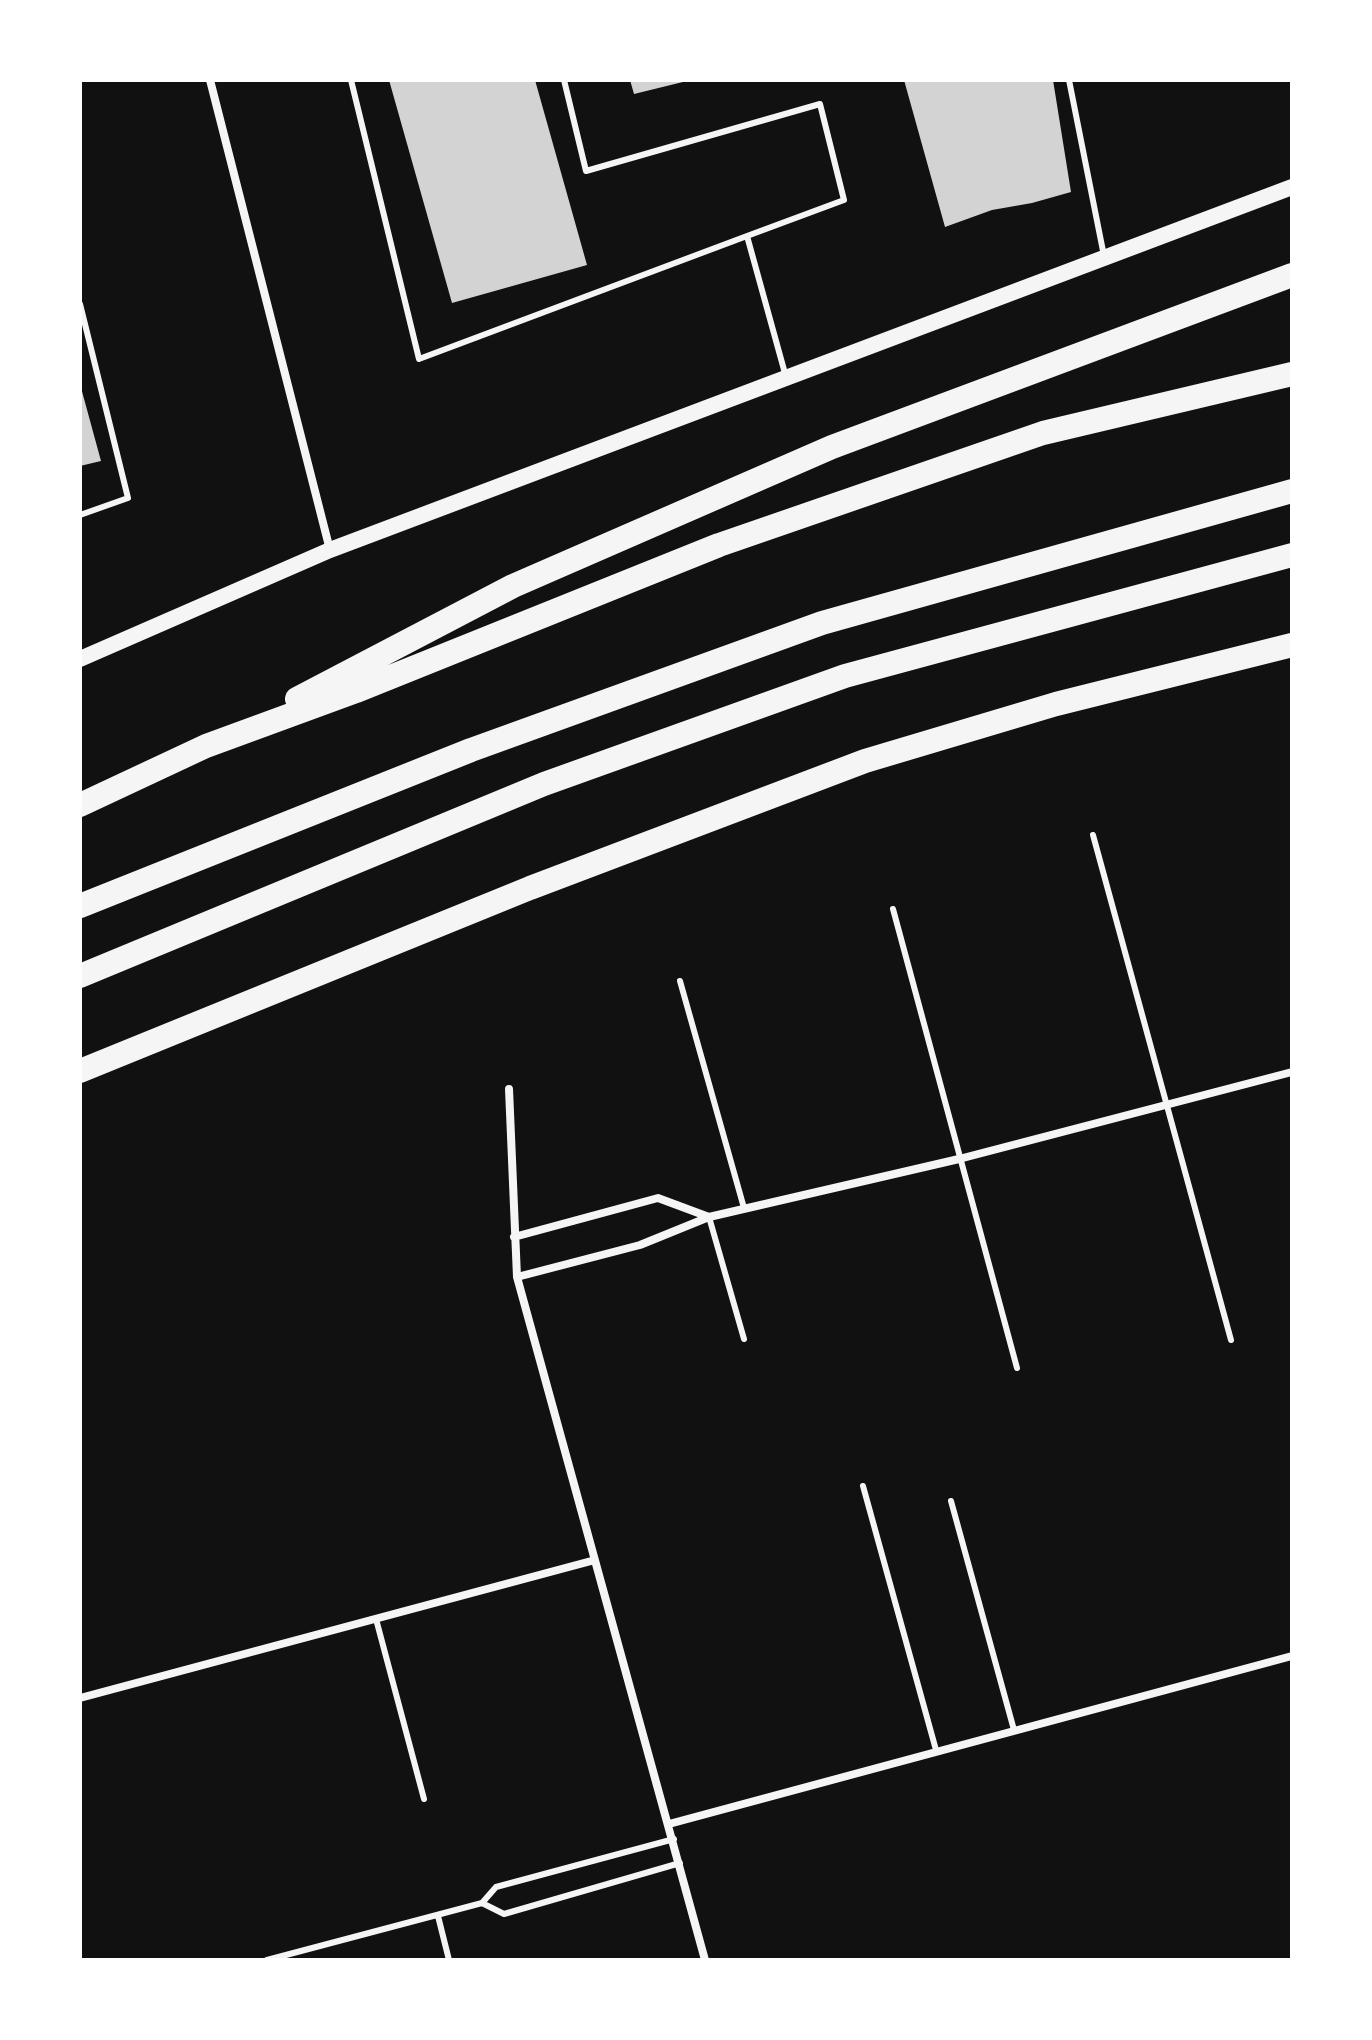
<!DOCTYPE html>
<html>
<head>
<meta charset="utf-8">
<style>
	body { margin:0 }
	#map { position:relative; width:1372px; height:2040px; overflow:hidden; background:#111; font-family:Quicksand,sans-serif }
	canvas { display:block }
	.frame { position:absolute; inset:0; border:82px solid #fff; pointer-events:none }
</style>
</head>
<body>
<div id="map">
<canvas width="1372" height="2040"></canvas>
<div class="frame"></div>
</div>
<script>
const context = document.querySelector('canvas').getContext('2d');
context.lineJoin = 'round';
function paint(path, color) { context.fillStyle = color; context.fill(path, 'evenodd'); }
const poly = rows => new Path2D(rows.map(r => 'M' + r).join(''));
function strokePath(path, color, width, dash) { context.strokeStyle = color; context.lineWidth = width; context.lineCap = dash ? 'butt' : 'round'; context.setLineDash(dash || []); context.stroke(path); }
paint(poly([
	[389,80,535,80,587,265,452,303],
	[630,80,687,80,687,81,634,94],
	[904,80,1053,80,1071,192,1032,203,992,210,945,227],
	[80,384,101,461,80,466]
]), '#d3d3d3');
strokePath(poly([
	[351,80,419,359,747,236,786,377],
	[564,80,586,171,820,104,844,200,747,236],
	[1069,80,1104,256],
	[80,304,128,498,80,515],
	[1093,835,1231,1340],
	[893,909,1017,1368],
	[680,981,744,1208],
	[709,1217,744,1339],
	[863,1486,936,1750],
	[951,1501,1014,1730],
	[376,1619,424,1799],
	[482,1903,504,1914,680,1863],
	[438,1916,449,1960],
	[267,1960,482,1903,496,1887,674,1839]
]), '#f5f5f5', 6);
strokePath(poly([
	[210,80,330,550],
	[509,1089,517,1277,705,1960],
	[514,1237,658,1198,709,1217],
	[517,1277,640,1245,709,1217,959,1159,1292,1072],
	[80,1698,595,1560],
	[669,1824,1292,1656]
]), '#f5f5f5', 8);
strokePath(poly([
	[80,659,330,550,1292,187]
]), '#f5f5f5', 16);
strokePath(poly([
	[297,699,513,586,832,447,1292,275],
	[80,805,206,746,356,691,719,545,1043,433,1292,374],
	[80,906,471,750,822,623,1292,491],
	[80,976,544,784,845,676,1292,555],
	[80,1071,530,888,865,761,1056,704,1292,645]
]), '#f5f5f5', 24);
</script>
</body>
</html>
